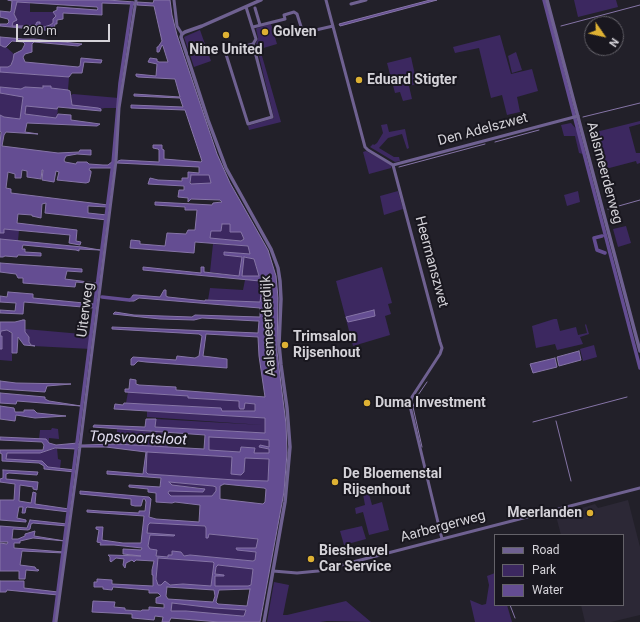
<!DOCTYPE html>
<html>
<head>
<meta charset="utf-8">
<style>
	body { margin:0 }
	#map { position:relative; width:640px; height:622px; overflow:hidden; background:#222029; font-family:Roboto,sans-serif }
	canvas { display:block }
	.legend { position:absolute; left:494px; top:534px; width:130px; height:72px; box-sizing:border-box; background:#19171f; border:1px solid #646269; margin:0; padding:5px 7px; list-style:none; font-size:12px; color:#d4d2d8 }
	.legend li { display:flex; align-items:center; gap:8px; height:20px }
	.legend b { width:20px; border:1px solid #646269 }
	.north { position:absolute; left:584px; top:16px; width:40px; height:40px; box-sizing:border-box; background:#19171f; border:1px solid #646269; border-radius:50%; rotate:124deg; font-size:11px; font-weight:700; line-height:16px; text-align:center; color:#d4d2d8 }
	.north::after { content:''; display:block; margin:auto; width:14px; height:18px; background:#deb133; clip-path:polygon(50% 0,100% 100%,50% 72%,0 100%) }
	.scale { position:absolute; left:16px; top:24px; width:94px; height:18px; box-sizing:border-box; border:2px solid #d4d2d8; border-top:0; padding-left:5px; font-size:12px; line-height:14px; white-space:nowrap; color:#d4d2d8; -webkit-text-stroke:3px #19171f; paint-order:stroke }
</style>
</head>
<body>
<div id="map">
<canvas width="640" height="622"></canvas>
<ul class="legend">
<li><b style="height:5px;background:#6f6191"></b>Road</li>
<li><b style="height:11px;background:#3c2860"></b>Park</li>
<li><b style="height:11px;background:#644d92"></b>Water</li>
</ul>
<div class="north">N</div>
<div class="scale">200 m</div>
</div>
<script>
const context = document.querySelector('canvas').getContext('2d');
context.lineJoin = 'round';
function paint(path, color) { context.fillStyle = color; context.fill(path, 'evenodd'); }
const poly = rows => new Path2D(rows.map(r => 'M' + r).join(''));
function strokePath(path, color, width, dash) { context.strokeStyle = color; context.lineWidth = width; context.lineCap = dash ? 'butt' : 'round'; context.setLineDash(dash || []); context.stroke(path); }
function drawText(font, color, halo, rows, align = 'center') {
  context.font = font + ' Roboto,sans-serif'; context.lineWidth = 4; context.setLineDash([]); context.textBaseline = 'middle'; context.strokeStyle = halo; context.fillStyle = color; for (const [text, x, y, turn = 0] of rows) {
    context.save(); context.translate(x, y); context.rotate((+turn || 0) * Math.PI / 180); context.textAlign = isNaN(turn) ? turn : align; if (halo) context.strokeText(text, 0, 0); context.fillText(text, 0, 0); context.restore();
  }
}
paint(poly([
	[628,500,640,547,640,615,611,622,585,622,581,605,623,605,623,535,561,535,556,516,595,504,598,508]
]), '#2c2836');
paint(poly([
	[574,0,616,0,618,7,578,17],
	[17,2,30,3,30,12,53,12,56,16,53,19,53,23,50,25,44,27,40,26,37,22,35,26,12,26],
	[271,24,277,44,260,49,281,122,249,130,248,126,274,118,256,44,258,38,256,29,257,28],
	[200,30,211,61,194,67,184,37],
	[500,35,511,74,532,69,538,91,517,97,520,112,507,115,502,95,491,98,479,48,455,53,453,47],
	[0,45,6,47,14,54,12,63,8,67,0,67],
	[516,52,522,70,512,73,508,56],
	[411,57,417,84,409,86,412,99,403,101,400,92,395,93,387,63],
	[0,71,13,72,13,73,69,77,68,90,51,88,50,86,44,86,43,88,25,87,21,89,0,87],
	[0,93,23,96,20,119,4,117,0,115],
	[73,94,119,98,118,108,105,108,100,109,72,105,71,95],
	[26,104,58,108,57,118,25,114],
	[640,121,640,124,629,127,636,153,640,153,640,163,637,164,636,161,598,171,598,167,588,134],
	[571,123,577,130,583,154,579,153,575,136,564,136,561,125],
	[387,124,389,132,405,129,409,148,407,149,402,134,388,138,379,148,394,157,399,157,400,161,395,162,370,147,373,144,374,145,377,143,383,133,381,125],
	[366,151,392,165,391,168,369,174,363,152],
	[191,175,210,175,211,184,191,184],
	[398,191,403,209,384,215,380,196],
	[578,191,580,202,567,206,564,195],
	[222,224,231,224,241,232,244,239,241,241,210,238,195,230,221,231],
	[626,226,631,243,618,247,613,229],
	[4,229,19,230,18,241,0,239,0,233],
	[213,244,248,246,250,254,224,252,224,255,242,257,240,276,210,272],
	[244,257,254,259,259,276,242,276],
	[382,267,392,303,388,304,391,314,385,316,390,335,353,346,336,281],
	[245,280,260,281,261,302,208,300,210,288,243,290],
	[554,319,557,319,560,331,576,327,578,335,587,333,585,325,586,324,589,334,580,337,583,344,557,350,555,344,536,348,532,326],
	[25,329,93,335,91,349,33,346,29,342,29,337,25,333],
	[7,330,12,334,12,361,0,360,0,349,2,349,2,336,0,336,1,331],
	[594,345,597,357,583,361,580,349],
	[128,392,188,396,188,398,240,401,244,403,255,404,255,412,221,411,221,408,126,403],
	[147,411,265,418,265,433,155,427,156,419,263,425,147,417],
	[52,428,58,429,59,439,49,438,49,443,39,439,40,430,51,430],
	[117,429,169,433,168,447,116,444],
	[209,436,269,440,269,447,260,445,259,447,269,449,269,454,254,453,254,448,241,447,240,452,208,450],
	[57,448,58,459,61,460,60,469,48,467,41,461,6,459,7,453,40,453],
	[147,452,233,457,244,472,245,458,269,459,268,481,235,480,148,474,146,472],
	[169,482,213,486,216,487,216,491,212,496,171,496,168,494,169,491,204,488,172,485],
	[367,487,372,505,382,502,389,530,369,535,363,512,356,514,355,508,365,505,362,489],
	[150,523,205,526,206,528,206,538,208,534,258,539,257,548,237,548,237,550,256,552,255,560,254,561,190,555,183,556,181,552,172,551,172,555,168,557,156,556,157,551,150,550,148,546,150,535,174,536,175,535,147,533,148,525],
	[362,526,366,539,344,545,340,531],
	[158,558,213,562,214,563,211,586,183,584,158,585,156,579],
	[218,565,253,569,251,585,248,586,215,586,215,576,224,576,223,575,215,574,216,567],
	[495,573,495,605,507,605,512,622,475,622,470,600,482,605,486,604,489,585,487,576],
	[274,582,289,585,283,615,287,615,346,601,371,622,327,621,320,622,267,622],
	[171,603,215,608,246,609,244,616,242,616,186,611,170,611]
]), '#3c2860');
const water = poly([
	[8,0,108,0,134,2,134,5,130,4,102,3,102,15,63,13,63,19,57,20,57,24,55,24,54,31,0,26,0,24,7,24,9,22,8,19,0,17,0,11,10,12,11,11,12,1,8,0],
	[17,2,97,7,98,9,97,10,57,7,57,10,53,12,56,16,53,19,53,23,50,25,44,27,40,26,40,22,37,22,35,26,12,26,13,22,17,20,14,14,17,2],
	[154,0,170,0,172,15,177,35,217,154,230,183,268,250,276,276,278,298,277,352,286,424,287,453,284,492,260,622,219,622,171,618,169,622,162,622,163,617,155,616,154,620,132,618,132,614,92,612,93,601,115,602,114,607,125,608,125,610,141,611,142,610,149,610,149,607,164,608,164,604,156,603,156,598,161,596,158,593,149,593,149,590,113,587,112,590,103,589,103,587,94,587,94,582,97,582,97,579,112,580,112,584,153,586,153,575,152,575,152,570,154,561,136,560,134,562,132,560,126,563,125,568,123,565,124,559,116,558,111,562,110,561,110,557,108,555,141,556,123,554,123,549,141,550,142,548,114,545,100,545,101,543,97,542,99,530,96,529,96,527,103,527,102,540,123,543,141,543,144,516,87,512,87,510,100,511,139,513,139,511,145,511,146,502,145,499,143,499,141,506,135,506,131,505,131,499,80,494,80,491,149,497,151,499,149,517,156,519,199,522,200,505,175,502,172,503,156,502,156,493,148,492,148,489,129,487,129,485,160,487,161,478,107,474,107,471,143,474,146,452,106,447,79,447,77,449,55,448,40,453,7,453,6,459,42,461,48,467,75,470,75,472,44,469,44,466,39,463,2,461,2,454,0,453,0,450,43,450,44,445,42,442,0,440,0,437,46,439,49,443,56,445,78,443,79,445,84,445,116,444,204,449,205,435,93,427,94,425,145,427,146,419,156,419,155,427,265,433,265,418,114,409,115,404,123,405,124,403,221,408,222,411,255,411,255,404,245,403,244,409,240,409,239,407,239,401,188,398,188,396,125,392,125,389,129,389,130,379,136,380,136,384,139,385,176,387,176,390,265,397,259,356,258,337,206,334,203,356,227,359,227,368,146,362,138,361,134,365,131,365,131,359,133,357,176,360,177,356,195,358,199,356,202,336,199,334,112,329,112,327,258,333,259,321,257,321,202,318,194,320,160,319,113,314,115,312,134,315,192,317,195,315,260,317,260,308,139,298,134,301,129,301,133,295,136,295,160,297,164,290,166,290,166,296,168,297,205,301,205,300,260,302,261,295,260,281,143,270,143,267,201,273,201,267,204,267,204,272,239,276,242,257,224,255,224,252,250,254,248,246,195,242,194,253,130,248,131,240,140,241,140,244,165,246,167,233,186,234,188,230,195,230,197,210,185,210,185,207,155,205,155,202,212,205,213,203,222,202,220,200,191,199,188,202,188,198,178,197,179,190,184,190,184,186,148,184,150,178,158,180,182,181,182,178,188,178,188,172,199,173,199,167,117,163,118,161,121,160,159,162,159,150,158,149,153,148,153,145,162,145,162,149,164,150,164,159,201,162,202,161,185,110,131,108,131,105,183,107,180,98,134,96,134,94,180,97,175,79,138,77,136,76,136,74,156,76,157,64,148,62,150,58,157,59,157,61,159,62,168,62,163,46,162,45,159,52,157,52,157,47,158,47,162,41,154,6,137,5,137,2,153,3,154,0],
	[191,175,209,175,211,183,191,184,190,183,191,175],
	[222,224,230,224,230,232,241,232,244,239,241,241,210,238,211,231,221,231,222,224],
	[244,257,254,259,259,276,242,276,244,257],
	[209,437,269,440,269,447,260,445,259,447,269,449,269,453,254,453,255,448,241,447,240,452,209,450,209,437],
	[147,452,232,457,231,474,241,475,244,472,245,458,269,459,268,481,235,480,148,474,146,472,147,452],
	[169,482,213,486,216,487,216,491,212,496,171,496,168,493,169,491,203,492,205,489,172,485,169,482],
	[224,484,264,488,266,489,265,502,263,504,220,499,220,486,224,484],
	[150,523,205,526,206,528,206,538,208,538,209,534,258,539,256,548,236,548,237,550,256,552,255,560,253,561,190,555,184,556,181,552,172,551,172,555,168,555,168,557,156,556,157,550,150,549,148,546,150,535,174,536,175,535,147,533,148,525,150,523],
	[158,558,213,562,214,563,211,586,183,584,170,585,165,581,161,585,158,585,156,579,158,558],
	[218,565,253,569,251,585,248,586,215,586,215,576,224,576,224,575,215,574,216,567,218,565],
	[167,587,214,590,215,596,213,602,168,599,166,596,167,587],
	[250,589,247,606,218,604,216,602,219,590,250,589],
	[172,603,214,608,246,610,244,616,242,616,186,611,171,611,172,603],
	[430,0,437,0,340,26,339,24,430,0],
	[0,37,23,39,34,39,82,44,78,46,34,42,32,44,32,52,25,54,23,57,25,62,78,67,80,66,81,58,102,60,101,63,84,62,82,73,72,73,69,77,0,72,0,67,8,67,11,65,13,60,14,54,22,50,25,44,23,42,12,41,6,47,4,47,0,45,0,37],
	[43,86,51,86,51,88,68,90,70,91,72,105,98,108,101,109,101,111,58,107,57,109,26,106,25,114,56,118,58,114,71,115,71,120,100,124,97,126,27,123,25,132,38,134,6,132,4,135,2,146,58,153,79,152,80,150,91,150,91,155,77,154,66,156,64,160,65,162,76,164,77,162,87,162,89,164,103,165,108,165,113,161,113,168,90,168,89,170,91,171,91,173,89,182,86,183,57,180,59,172,56,171,54,182,42,180,43,170,42,170,41,179,27,177,27,171,22,170,21,178,15,178,15,174,8,172,6,188,11,189,11,193,108,205,108,207,88,206,88,213,107,215,107,220,45,213,46,203,42,204,41,218,32,216,32,215,18,214,17,223,77,230,76,241,81,242,80,245,69,243,70,235,4,229,4,233,0,233,0,144,1,132,0,131,0,115,4,117,20,119,23,97,0,93,0,87,21,89,25,87,43,88,43,86],
	[0,239,82,247,100,250,79,249,79,251,76,250,23,245,22,249,25,249,25,252,41,253,41,256,18,255,17,257,5,256,3,257,0,257,0,239],
	[0,263,82,269,82,272,67,271,65,279,96,283,96,284,76,282,75,287,23,283,23,278,18,278,16,274,0,272,0,263],
	[8,292,33,294,33,298,94,304,94,308,24,302,23,314,0,313,0,310,15,311,16,303,0,302,0,296,7,297,8,292],
	[374,310,375,316,348,322,346,317,374,310],
	[23,320,25,320,25,332,29,337,29,342,31,345,35,346,24,345,18,337,17,353,12,353,12,333,7,330,1,331,0,336,2,336,2,349,0,349,0,322,15,322,23,320],
	[579,351,581,360,559,366,557,357,579,351],
	[555,358,557,367,533,373,530,364,555,358],
	[0,381,16,383,71,384,47,386,45,392,0,389,0,381],
	[0,393,45,397,45,399,49,401,81,406,17,401,16,404,0,403,0,393],
	[0,406,14,408,15,412,24,412,24,410,34,410,37,413,66,416,35,418,16,415,15,421,0,419,0,406],
	[3,470,38,472,37,475,9,473,6,474,6,479,38,482,37,490,33,489,33,487,20,485,19,501,31,503,33,492,36,493,35,504,69,509,69,512,27,507,26,508,25,513,22,513,23,507,19,507,17,518,26,520,26,522,0,520,0,500,14,500,15,484,0,482,0,479,3,478,3,470],
	[30,520,67,524,67,526,33,523,31,524,30,529,28,530,13,529,12,539,18,539,25,536,25,534,35,531,34,536,65,541,33,538,20,541,20,543,14,543,14,548,64,552,64,553,22,551,20,565,35,567,36,569,39,570,38,571,26,570,25,579,19,579,19,571,0,571,0,543,7,544,8,542,0,542,0,526,27,528,30,520],
	[0,581,24,581,24,588,58,592,58,595,7,590,6,592,0,592,0,581]
]);
paint(water, '#644d92');
strokePath(water, '#8675a7', 1);
strokePath(poly([
	[561,26,640,5],
	[583,117,640,103],
	[495,142,539,130],
	[399,167,485,144],
	[608,209,640,200],
	[556,421,571,481],
	[533,422,627,397],
	[422,447,413,407,416,398,427,382],
	[495,548,495,549],
	[510,605,515,618]
]), '#8675a7', 1);
strokePath(poly([
	[544,0,640,368],
	[602,236,594,238,597,250,605,253],
	[102,297,129,300,134,298],
	[54,622,101,256,113,163,120,83,132,3]
]), '#644d92', 3.5);
strokePath(poly([
	[174,0,177,26,182,34],
	[326,0,365,147,368,150,393,165,440,342,442,348,440,354,412,397,410,406,442,539],
	[351,4,366,0],
	[246,7,256,39,253,44,272,117,248,124,225,51,253,44],
	[255,8,260,25],
	[253,27,285,19,284,15,294,12,297,14,303,33,333,26],
	[286,36,302,31],
	[393,165,578,116],
	[273,571,297,573,318,571,640,488],
	[56,622,79,454,116,161,119,108,136,0]
]), '#6f6191', 3);
strokePath(poly([
	[261,0,202,26,185,32,182,34,181,37,208,120,226,168,271,249,278,268,280,281,281,299,279,344,281,365,287,408,290,447,285,502,264,622],
	[547,0,640,351]
]), '#6f6191', 3.5);
for (const [x, y, r, color] of [
	[265,32,4,"#deb133"],
	[226,35,4,"#deb133"],
	[359,80,4,"#deb133"],
	[285,345,4,"#deb133"],
	[367,403,4,"#deb133"],
	[335,482,4,"#deb133"],
	[590,513,4,"#deb133"],
	[311,559,4,"#deb133"]
]) { const dot = new Path2D(); dot.arc(x, y, r, 0, 2 * Math.PI); context.fillStyle = color; context.fill(dot); strokePath(dot, '#19171f', 1.5); }
drawText('bold 14px', '#d4d2d8', '#19171f', [
	["Golven",273,32],
	["Nine United",226,50,"center"],
	["Eduard Stigter",367,80],
	["Trimsalon",293,337],
	["Rijsenhout",293,353],
	["Duma Investment",375,403],
	["De Bloemenstal",343,474],
	["Rijsenhout",343,490],
	["Meerlanden",582,513,"right"],
	["Biesheuvel",319,551],
	["Car Service",319,567]
], 'left');
drawText('14px', '#d4d2d8', '#19171f', [
	["Den Adelszwet",483,130,-15],
	["Aalsmeerderweg",604,173,75],
	["Heermanszwet",431,262,75],
	["Uiterweg",86,310,-83],
	["Aalsmeerderdijk",269,326,-93],
	["Aarbergerweg",443,527,-15]
]);
drawText('italic 15px', '#e4dff3', '#19171f', [
	["Topsvoortsloot",138,439,2]
]);
</script>
</body>
</html>
